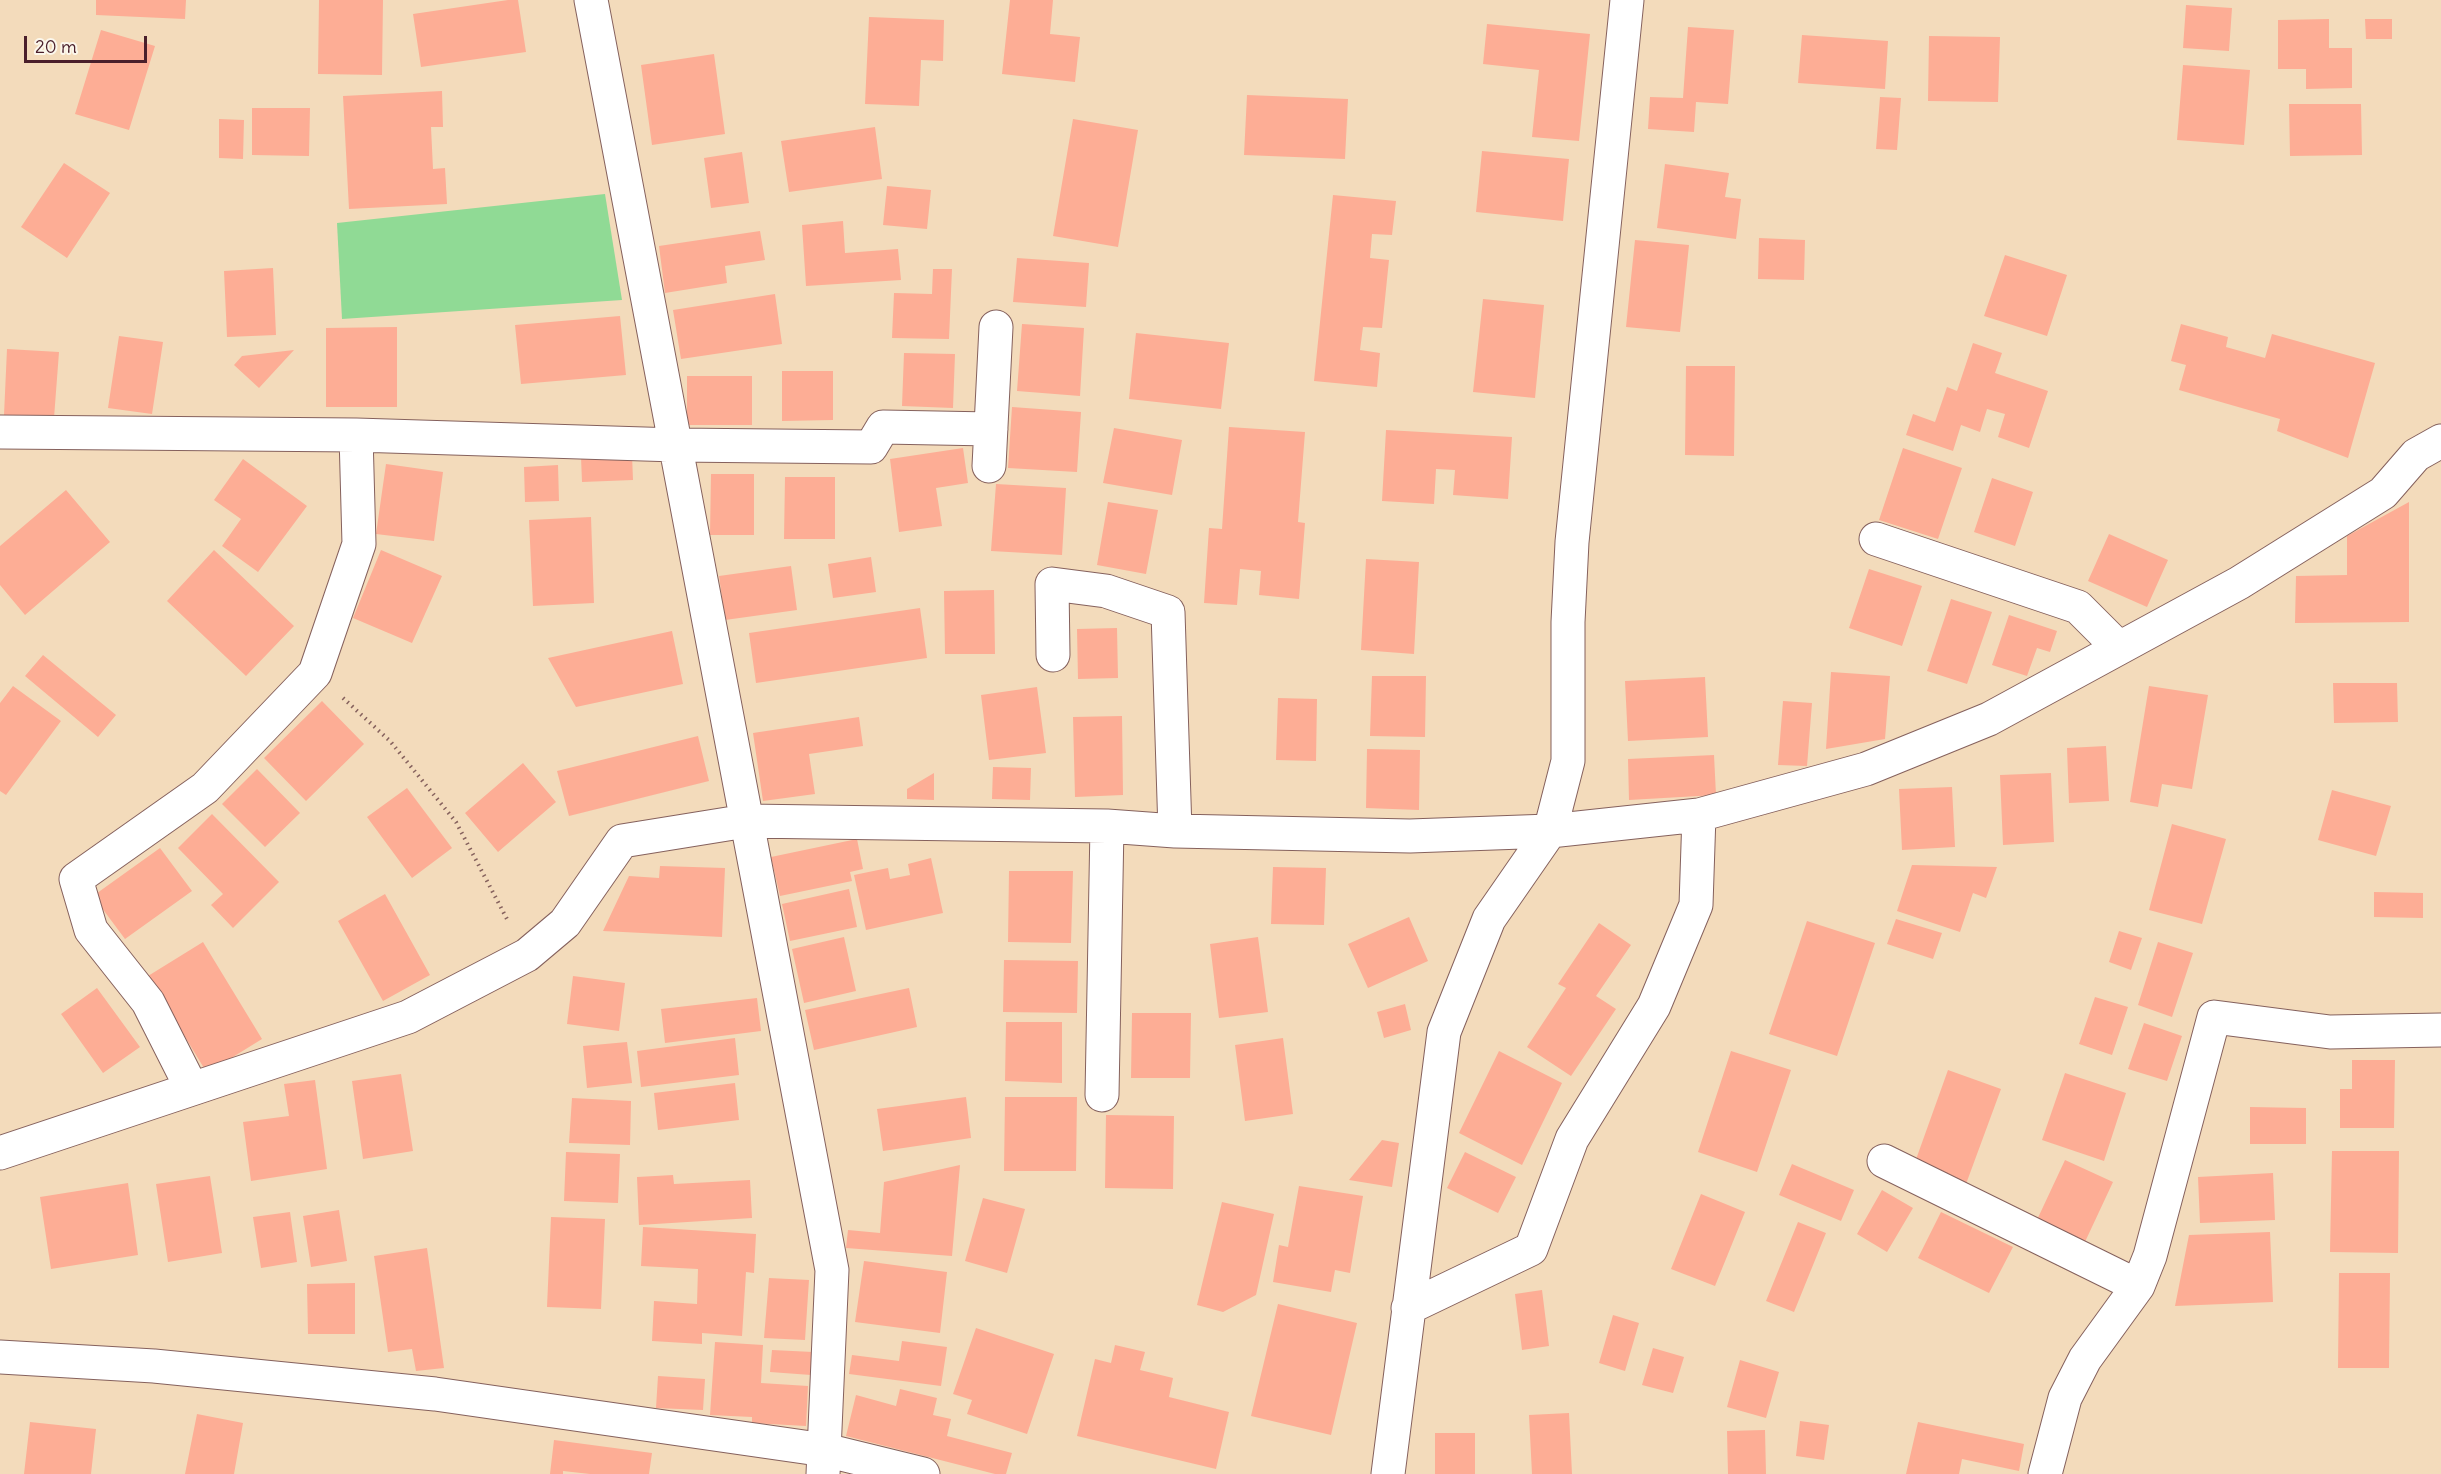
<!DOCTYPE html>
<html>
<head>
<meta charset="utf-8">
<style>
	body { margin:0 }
	#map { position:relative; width:2441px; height:1474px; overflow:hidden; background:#f3dbbb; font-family:Delius,sans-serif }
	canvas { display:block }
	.scale { position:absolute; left:24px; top:36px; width:123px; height:27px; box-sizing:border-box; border:3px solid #4a1f2b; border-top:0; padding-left:8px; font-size:18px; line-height:21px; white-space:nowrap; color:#4a1f2b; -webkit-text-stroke:4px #fbf7ec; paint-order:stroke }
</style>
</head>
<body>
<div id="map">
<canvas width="2441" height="1474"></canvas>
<div class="scale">20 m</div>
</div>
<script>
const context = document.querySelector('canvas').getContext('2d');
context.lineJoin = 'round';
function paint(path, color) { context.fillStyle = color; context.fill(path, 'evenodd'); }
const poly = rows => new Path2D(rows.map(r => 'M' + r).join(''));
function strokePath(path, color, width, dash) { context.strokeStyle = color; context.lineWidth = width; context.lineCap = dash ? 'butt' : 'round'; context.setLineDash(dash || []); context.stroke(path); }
paint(poly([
	[605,194,622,300,342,319,337,223]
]), '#90da95');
paint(poly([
	[96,0,186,0,185,19,96,15],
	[319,0,383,0,382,75,318,74],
	[508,0,518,0,526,52,421,67,413,14],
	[1010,0,1053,0,1050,34,1080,37,1075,82,1002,74],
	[2186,5,2232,8,2229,51,2183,48],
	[869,17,944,20,943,61,921,60,919,106,865,104],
	[2329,19,2329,48,2352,48,2352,88,2306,89,2306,69,2278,69,2278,20],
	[2365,19,2392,19,2392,39,2366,39],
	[1487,24,1590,34,1579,141,1532,137,1539,70,1483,64],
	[1688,27,1734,30,1728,104,1696,102,1694,132,1648,129,1650,97,1683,98],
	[101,30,155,46,129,130,75,114],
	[1802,35,1888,41,1885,89,1798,83],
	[1929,36,2000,37,1998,102,1928,101],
	[714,54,725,134,652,145,641,65],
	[2183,65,2250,70,2244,145,2177,140],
	[442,91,443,127,431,127,433,169,445,168,447,204,349,209,343,96],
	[1247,95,1348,99,1345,159,1244,155],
	[1880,97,1901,98,1897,150,1876,149],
	[2289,104,2361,104,2362,155,2290,156],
	[252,108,310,108,309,156,252,155],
	[219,119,244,120,243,159,219,158],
	[1073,119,1138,130,1118,247,1053,236],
	[875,127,882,179,789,192,781,141],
	[1482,151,1569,159,1563,221,1476,212],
	[742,152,749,203,711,208,704,158],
	[64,163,110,193,67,258,21,227],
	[1665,164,1729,173,1725,197,1741,199,1736,239,1657,228],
	[887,186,931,190,927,229,883,225],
	[1333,195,1396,201,1392,235,1372,234,1370,258,1389,260,1382,328,1363,327,1360,350,1380,353,1377,387,1314,381],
	[843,221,845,253,898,249,901,280,806,286,802,225],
	[760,231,765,260,725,266,727,283,665,293,659,246],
	[1759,238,1805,240,1804,280,1758,279],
	[1635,240,1689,245,1680,332,1626,327],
	[2005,255,2067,275,2047,336,1984,316],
	[1017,258,1089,263,1086,307,1013,302],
	[273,268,276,335,227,337,224,271],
	[933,269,952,269,949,339,892,338,894,293,932,294],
	[775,294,782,344,681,359,673,310],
	[1483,299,1544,305,1535,398,1473,392],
	[620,316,626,375,521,384,515,325],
	[1022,324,1084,328,1080,396,1017,391],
	[2181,324,2228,337,2226,347,2265,358,2272,334,2375,363,2348,458,2277,431,2280,419,2179,390,2186,365,2171,361],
	[397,327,397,407,326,407,326,328],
	[1136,333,1229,343,1221,409,1129,399],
	[119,336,163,342,152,414,108,408],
	[1973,343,2002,353,1995,373,2048,391,2029,448,1998,437,2005,414,1987,409,1980,432,1961,425,1953,451,1906,435,1913,414,1935,422,1947,387,1957,391],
	[7,349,59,352,54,418,4,415],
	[294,350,259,388,234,365,242,356],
	[904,353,955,354,953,408,902,406],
	[1686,366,1735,366,1734,456,1685,455],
	[782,371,833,371,833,420,782,421],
	[687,376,752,376,752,425,687,425],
	[1012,407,1081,412,1077,472,1008,468],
	[1229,427,1305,432,1298,522,1305,523,1299,599,1259,595,1261,571,1240,569,1237,605,1204,603,1209,528,1222,529],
	[1114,428,1182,440,1172,495,1103,483],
	[1386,430,1512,437,1508,499,1453,495,1455,470,1436,469,1434,504,1382,501],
	[963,448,968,483,936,488,942,526,899,532,890,459],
	[1903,448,1962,468,1938,539,1879,520],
	[632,455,633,480,582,482,581,457],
	[243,459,307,506,258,572,222,546,241,519,214,500],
	[386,464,443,472,434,541,376,534],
	[558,465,559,501,525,502,524,467],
	[711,474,754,474,754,535,710,535],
	[785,477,835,477,835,539,784,539],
	[1992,478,2033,492,2015,546,1974,532],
	[996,484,1066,488,1062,555,991,551],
	[66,490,110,542,25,615,0,585,0,546],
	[1108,502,1158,510,1146,574,1097,565],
	[2409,502,2409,622,2295,623,2296,576,2347,575,2347,536],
	[591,517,594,603,533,606,529,520],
	[2109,534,2168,560,2147,607,2088,581],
	[214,550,294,626,246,676,167,601],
	[381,550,442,576,412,643,353,618],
	[871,557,876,592,833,598,828,564],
	[1366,559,1419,562,1414,654,1361,650],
	[791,566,797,610,725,620,719,576],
	[1869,569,1922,586,1902,646,1849,628],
	[994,590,995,654,945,654,944,591],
	[1951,599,1992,612,1967,684,1927,671],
	[920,608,927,658,756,683,749,633],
	[2009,615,2057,631,2050,652,2037,648,2027,676,1992,665],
	[1117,628,1118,678,1078,679,1077,629],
	[672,631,683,684,576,707,548,658],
	[43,655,116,715,98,737,25,676],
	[1831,672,1890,676,1885,739,1826,749],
	[1372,676,1426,676,1425,737,1370,736],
	[1705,677,1708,737,1628,741,1625,681],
	[2333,683,2397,683,2398,722,2334,723],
	[13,686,61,721,6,795,0,791,0,703],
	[2149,686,2208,695,2192,789,2162,784,2158,807,2130,802],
	[1037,687,1046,753,989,760,981,695],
	[1278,698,1317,699,1316,761,1276,760],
	[322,701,364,744,306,801,264,758],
	[1783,701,1812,703,1807,766,1778,765],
	[1122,716,1123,795,1075,797,1073,717],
	[859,717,863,746,809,754,815,794,763,801,753,733],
	[698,736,709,781,569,816,557,771],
	[2106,746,2109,801,2069,803,2067,748],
	[1367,749,1420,750,1419,810,1366,808],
	[1714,755,1716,795,1629,800,1628,759],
	[523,763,556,802,498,852,465,813],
	[993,767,1031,768,1030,800,992,799],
	[257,769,300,813,265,847,222,804],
	[934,773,934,800,907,799,907,789],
	[2051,773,2054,842,2003,845,2000,775],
	[1952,787,1955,847,1902,850,1899,789],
	[407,788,452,848,412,878,367,817],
	[2332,790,2391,806,2376,856,2318,840],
	[212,814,279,882,233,928,211,905,223,894,178,848],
	[2172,824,2226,839,2202,924,2149,910],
	[857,839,863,869,850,872,852,881,780,896,771,857],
	[160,848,192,891,125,939,93,896],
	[931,858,943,913,866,930,854,875,888,868,890,879,910,875,908,864],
	[1912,865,1997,867,1986,898,1973,893,1960,932,1897,911],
	[660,866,725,868,722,937,603,931,629,876,659,878],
	[1273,867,1326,868,1324,925,1271,924],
	[1009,871,1073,871,1071,943,1008,942],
	[849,889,857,927,790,941,782,904],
	[2374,892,2423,893,2423,918,2374,917],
	[385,894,430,975,383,1001,338,921],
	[1409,917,1428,961,1368,988,1348,944],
	[1896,919,1942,933,1933,959,1887,944],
	[1807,921,1875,943,1837,1056,1769,1034],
	[1599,923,1631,945,1596,996,1616,1009,1571,1076,1527,1047,1566,988,1558,984],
	[2119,931,2142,938,2131,970,2109,962],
	[844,937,856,991,804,1003,792,949],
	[1258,937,1268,1012,1219,1018,1210,944],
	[203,942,262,1039,207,1073,148,976],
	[2158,942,2193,953,2172,1017,2138,1005],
	[1004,960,1078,961,1077,1013,1003,1012],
	[573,976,625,983,619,1031,567,1024],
	[97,988,140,1047,103,1073,61,1014],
	[909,988,917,1027,814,1050,805,1010],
	[2095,997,2128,1007,2112,1055,2079,1044],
	[757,998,761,1031,665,1043,661,1009],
	[1405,1004,1411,1030,1384,1038,1377,1012],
	[1132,1013,1191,1013,1190,1078,1131,1078],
	[1006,1022,1062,1022,1062,1083,1005,1081],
	[2144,1023,2182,1036,2167,1081,2128,1069],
	[735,1038,739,1075,641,1087,637,1051],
	[1283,1038,1293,1114,1245,1121,1235,1045],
	[627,1042,632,1083,587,1088,583,1046],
	[1499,1051,1562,1083,1522,1165,1459,1133],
	[1731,1051,1791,1070,1757,1172,1698,1152],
	[2352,1060,2395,1060,2394,1128,2340,1128,2340,1089,2352,1089],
	[1948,1070,2001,1089,1966,1184,1914,1165],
	[2065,1073,2126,1093,2104,1161,2042,1140],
	[401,1074,413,1151,363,1159,352,1081],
	[315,1080,327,1169,251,1181,243,1122,289,1116,284,1084],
	[735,1083,739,1120,658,1130,654,1093],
	[966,1097,971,1138,883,1151,877,1109],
	[1005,1097,1077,1097,1076,1171,1004,1171],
	[572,1098,631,1101,630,1145,569,1143],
	[2250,1107,2306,1108,2306,1144,2250,1144],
	[1106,1115,1174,1116,1173,1189,1105,1188],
	[1382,1140,1399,1143,1392,1187,1349,1180],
	[2332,1151,2399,1151,2398,1253,2330,1252],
	[566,1152,620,1154,618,1203,564,1201],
	[1465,1152,1516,1177,1498,1213,1447,1188],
	[2065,1160,2113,1182,2084,1244,2036,1222],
	[1792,1164,1854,1190,1841,1221,1779,1195],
	[960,1165,952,1256,846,1248,848,1230,880,1233,884,1182],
	[2273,1173,2275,1220,2200,1223,2198,1177],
	[673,1175,674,1184,750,1180,752,1218,639,1225,637,1177],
	[210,1176,222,1253,168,1262,156,1184],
	[128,1183,138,1255,51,1269,40,1197],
	[1299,1186,1363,1196,1350,1273,1335,1270,1331,1292,1273,1282,1279,1245,1288,1247],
	[1882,1190,1913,1208,1887,1252,1857,1234],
	[1701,1194,1745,1212,1715,1286,1671,1269],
	[983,1198,1025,1209,1007,1273,965,1261],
	[1222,1202,1274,1214,1256,1295,1223,1312,1197,1305],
	[339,1210,347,1261,311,1267,303,1216],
	[290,1212,297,1262,261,1268,253,1217],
	[1941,1212,2013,1247,1989,1293,1918,1258],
	[551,1217,605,1219,601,1309,547,1307],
	[1798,1222,1826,1233,1794,1312,1766,1301],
	[643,1227,756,1234,754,1273,746,1272,742,1336,702,1333,702,1344,652,1341,654,1301,697,1304,698,1269,641,1266],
	[2270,1232,2273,1302,2175,1306,2189,1235],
	[427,1248,444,1368,416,1371,412,1349,388,1352,374,1256],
	[864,1261,947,1272,940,1333,855,1322],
	[2339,1273,2390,1273,2389,1368,2338,1368],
	[769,1278,809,1280,805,1340,764,1338],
	[355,1283,355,1334,308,1334,307,1284],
	[1542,1290,1549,1346,1522,1350,1515,1294],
	[1278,1304,1357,1323,1331,1435,1251,1416],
	[1613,1315,1639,1323,1625,1371,1599,1363],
	[976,1328,1054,1354,1027,1434,967,1414,972,1400,953,1394],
	[902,1341,947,1347,941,1386,849,1374,852,1355,899,1361],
	[715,1342,763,1345,761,1383,808,1386,806,1426,752,1423,752,1417,710,1415],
	[1115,1345,1145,1352,1140,1370,1173,1378,1169,1397,1229,1412,1216,1469,1077,1436,1095,1359,1111,1363],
	[1653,1348,1684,1357,1673,1393,1642,1385],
	[772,1350,813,1352,811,1375,770,1372],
	[1740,1360,1779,1372,1766,1418,1727,1407],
	[658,1376,705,1379,703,1410,656,1408],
	[900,1389,937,1398,933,1415,951,1419,947,1436,1012,1453,1006,1474,995,1474,846,1436,856,1395,896,1406],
	[1569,1413,1572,1474,1532,1474,1529,1415],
	[197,1414,243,1423,234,1474,185,1474],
	[1800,1421,1829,1425,1824,1460,1796,1456],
	[30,1422,96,1429,91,1474,24,1474],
	[1918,1422,2024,1444,2019,1471,1962,1459,1959,1474,1906,1474],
	[1765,1430,1766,1474,1728,1474,1727,1431],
	[1435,1433,1475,1433,1475,1474,1435,1474],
	[554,1440,652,1453,649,1474,590,1474,563,1471,563,1474,550,1474]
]), '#fdad95');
const minor = poly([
	[591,0,832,1270,823,1474],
	[0,432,356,435,676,445,871,447,883,427,991,429],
	[989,466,996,327],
	[1876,539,2078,607,2119,648],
	[1053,655,1052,584,1106,591,1168,612,1175,831],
	[192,1089,148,1002,91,930,76,879,205,788,315,673,359,544,356,435],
	[1102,1095,1107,826],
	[0,1153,408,1017,527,955,565,923,622,841,746,821,1107,826,1175,831,1410,836,1550,831,1699,815,1866,769,1989,719,2239,583,2383,493,2416,455,2441,441],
	[1884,1161,2138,1286],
	[1408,1308,1531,1249,1572,1139,1654,1006,1696,905,1699,815],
	[0,1357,154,1366,435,1394,825,1450,923,1474],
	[1388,1474,1444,1032,1489,919,1550,831,1568,761,1568,622,1572,542,1627,0],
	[2045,1474,2065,1398,2085,1359,2138,1286,2150,1256,2214,1017,2330,1032,2441,1030]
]);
strokePath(minor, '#85615d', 35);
strokePath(poly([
	[343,698,390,741,456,822,508,921]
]), '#85615d', 4, [1.5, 4.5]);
strokePath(minor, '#fff', 33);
</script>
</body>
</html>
